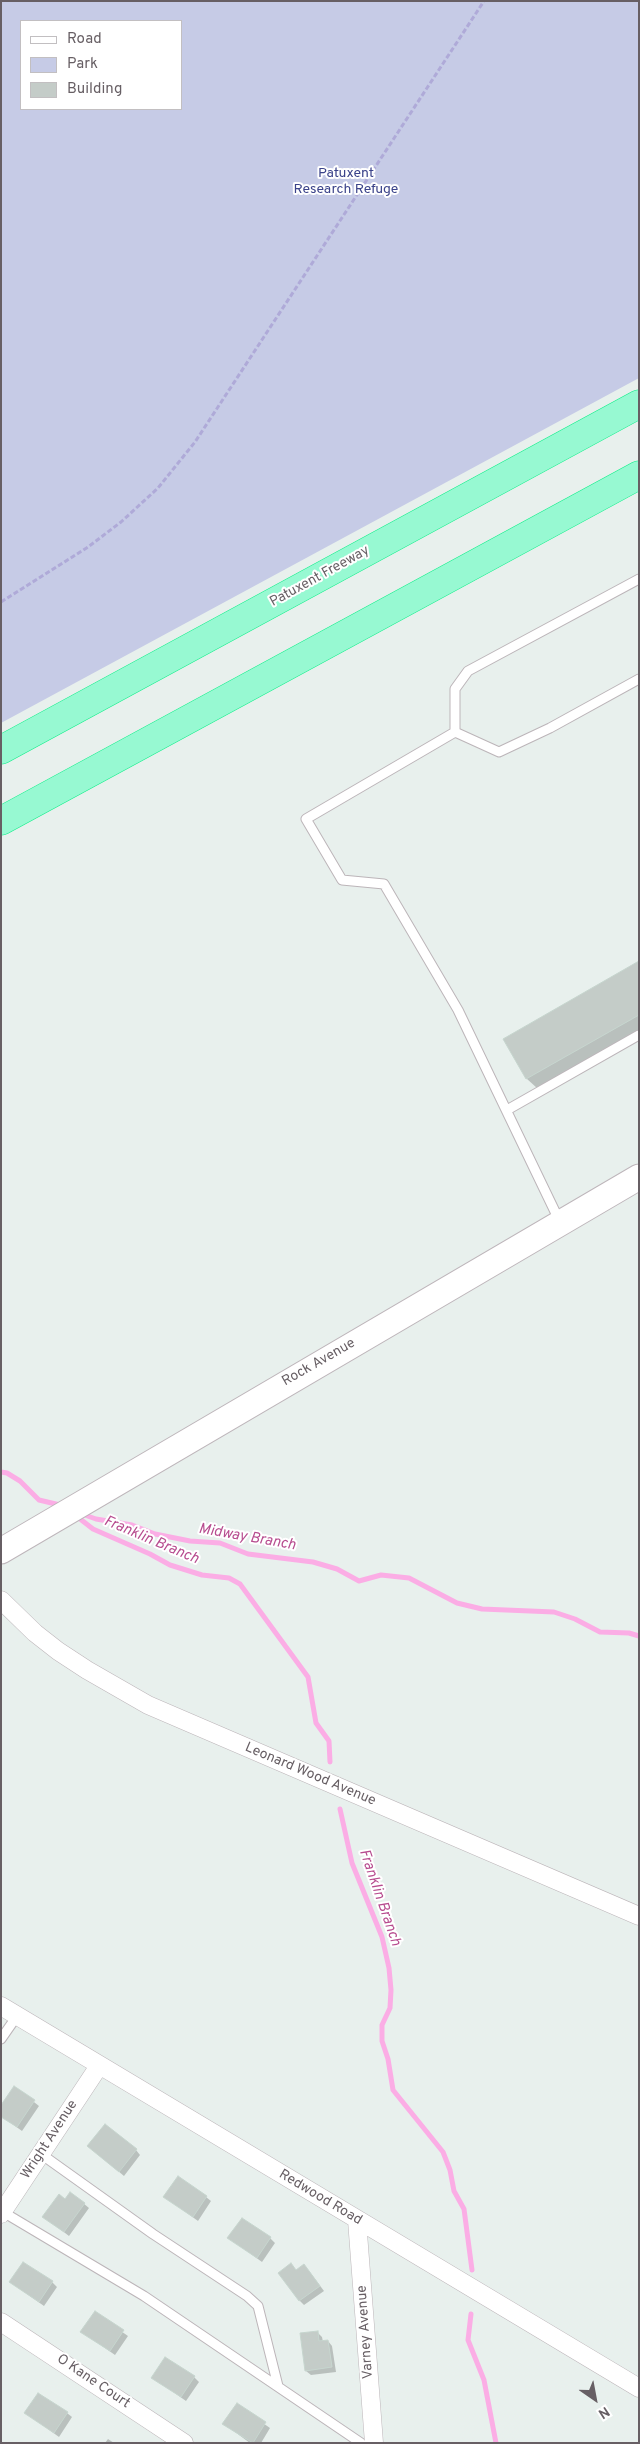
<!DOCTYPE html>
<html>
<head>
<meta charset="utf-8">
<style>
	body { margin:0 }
	#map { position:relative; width:640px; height:2444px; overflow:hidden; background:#e8f0ed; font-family:Overpass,sans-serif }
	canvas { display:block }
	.frame { position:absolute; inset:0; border:2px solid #675f64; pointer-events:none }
	.legend { position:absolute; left:20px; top:20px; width:162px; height:90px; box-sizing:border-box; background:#fff; border:1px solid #c2bfc1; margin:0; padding:6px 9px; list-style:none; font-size:15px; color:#675f64 }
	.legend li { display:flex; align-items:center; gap:10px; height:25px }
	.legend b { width:25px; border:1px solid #c2bfc1 }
	.north { position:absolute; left:570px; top:2374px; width:50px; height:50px; -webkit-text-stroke:4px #fff; paint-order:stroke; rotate:147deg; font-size:14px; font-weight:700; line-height:20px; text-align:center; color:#675f64 }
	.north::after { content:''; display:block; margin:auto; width:18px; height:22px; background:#675f64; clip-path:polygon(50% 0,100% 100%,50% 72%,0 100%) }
</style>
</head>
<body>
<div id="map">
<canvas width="640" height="2444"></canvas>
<div class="frame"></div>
<ul class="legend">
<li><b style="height:6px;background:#fff"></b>Road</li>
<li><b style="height:14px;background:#c6cbe6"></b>Park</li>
<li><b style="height:14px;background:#c4ccc8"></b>Building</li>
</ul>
<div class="north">N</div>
</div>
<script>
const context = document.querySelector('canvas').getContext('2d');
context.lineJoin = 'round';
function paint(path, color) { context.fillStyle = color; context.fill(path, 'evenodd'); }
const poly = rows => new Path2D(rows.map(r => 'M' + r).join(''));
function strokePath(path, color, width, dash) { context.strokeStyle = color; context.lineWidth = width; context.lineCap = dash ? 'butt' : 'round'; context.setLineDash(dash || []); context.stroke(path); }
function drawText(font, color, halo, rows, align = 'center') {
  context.font = font + ' Overpass,sans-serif'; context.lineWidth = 4; context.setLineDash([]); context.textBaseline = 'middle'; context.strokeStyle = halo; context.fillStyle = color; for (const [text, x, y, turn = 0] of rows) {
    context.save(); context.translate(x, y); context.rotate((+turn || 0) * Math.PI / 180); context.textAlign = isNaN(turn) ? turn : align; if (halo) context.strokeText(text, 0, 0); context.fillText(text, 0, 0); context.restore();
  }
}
paint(poly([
	[1,1,639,1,639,378,1,723],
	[181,21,181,109,21,109,21,21]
]), '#c6cbe6');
paint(poly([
	[639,962,639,1030,537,1088,527,1079,505,1039],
	[15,2087,39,2106,22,2131,1,2116],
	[88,2146,136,2150,140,2155,124,2176],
	[71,2193,89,2208,69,2236,44,2217,65,2200],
	[165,2197,206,2197,211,2201,198,2221],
	[229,2238,270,2238,275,2243,262,2262],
	[297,2271,309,2271,324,2291,304,2305,300,2301],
	[10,2282,52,2282,57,2287,44,2306],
	[95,2313,128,2336,115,2355,82,2332],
	[317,2332,322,2337,323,2342,328,2341,332,2346,336,2372,311,2375,306,2371],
	[152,2377,194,2377,199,2382,186,2401],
	[237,2405,270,2428,261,2443,250,2443,224,2424],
	[26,2413,67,2413,72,2417,59,2437],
	[108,2439,114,2443,105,2443]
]), '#0003');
strokePath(poly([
	[1,1472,7,1473,20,1481,39,1500,60,1505],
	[82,1514,96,1519,132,1525,155,1534,190,1541,220,1543,248,1554,313,1562,337,1569,359,1581,381,1575,409,1578,457,1603,482,1609,554,1612,575,1619,600,1632,629,1633,639,1636],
	[75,1515,93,1529,150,1554,170,1565,202,1575,229,1578,240,1584,308,1677,316,1723,329,1741,330,1762],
	[340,1809,352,1863,382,1937,389,1968,391,1990,390,2008,382,2025,382,2041,388,2059,393,2090,443,2152,450,2170,454,2191,464,2209,472,2270],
	[471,2314,468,2340,484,2380,496,2443]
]), '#fbade5', 5);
const building = poly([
	[639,961,639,1015,526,1079,503,1039,639,961],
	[14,2086,35,2100,17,2127,1,2117,1,2105,14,2086],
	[105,2124,137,2149,119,2172,87,2146,105,2124],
	[178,2176,207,2196,193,2217,163,2197,178,2176],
	[70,2192,85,2203,64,2232,42,2217,59,2194,65,2199,70,2192],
	[242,2218,271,2237,257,2258,227,2238,242,2218],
	[23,2262,53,2281,39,2302,9,2282,23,2262],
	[291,2263,296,2270,304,2264,320,2286,299,2301,278,2273,291,2263],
	[95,2311,124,2330,110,2351,80,2332,95,2311],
	[318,2331,319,2341,328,2340,332,2367,305,2371,300,2333,318,2331],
	[165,2357,195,2376,181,2397,151,2378,165,2357],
	[38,2393,68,2412,54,2433,24,2413,38,2393],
	[237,2403,266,2422,253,2443,222,2424,237,2403]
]);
paint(building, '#c4ccc8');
strokePath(building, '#c6d5ce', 1);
const lane = poly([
	[455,732,306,819,342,880,384,884,458,1010,560,1222],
	[455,732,455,689,468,671,639,579],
	[455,732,499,752,550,728,639,679],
	[507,1110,639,1035],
	[1,2039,17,2016],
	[41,2154,153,2234,247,2296,258,2306,278,2386],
	[3,2212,144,2296,361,2443]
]);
const street = poly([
	[1,1600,35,1633,58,1651,87,1670,148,1705,639,1916],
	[1,2006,639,2388],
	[1,2214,99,2066],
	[357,2220,374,2443],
	[1,2322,184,2443]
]);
const secondary = poly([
	[1,1551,639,1177]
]);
const highway = poly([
	[1,750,639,404],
	[1,821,639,475]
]);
strokePath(lane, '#bcb5b9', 11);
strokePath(street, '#bcb5b9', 19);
strokePath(secondary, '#beb6bb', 27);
strokePath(highway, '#0aee86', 29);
strokePath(poly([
	[1,602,88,547,121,522,158,488,195,442,484,1]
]), '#afaad8', 3, [5, 2.5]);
strokePath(lane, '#fff', 9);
strokePath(street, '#fff', 18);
strokePath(secondary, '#fff', 25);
strokePath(highway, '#97f9d2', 28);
drawText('14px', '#3b438a', '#fff', [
	["Patuxent",346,174],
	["Research Refuge",346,190]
]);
drawText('14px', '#675f64', '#fff', [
	["Patuxent Freeway",320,577,-29],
	["Rock Avenue",319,1363,-30],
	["Leonard Wood Avenue",310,1775,23],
	["Wright Avenue",50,2140,-57],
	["Redwood Road",320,2198,31],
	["Varney Avenue",366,2332,-94],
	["O Kane Court",93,2382,34]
]);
drawText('italic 15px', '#b74c8f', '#fff', [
	["Midway Branch",247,1538,10],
	["Franklin Branch",151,1541,23],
	["Franklin Branch",379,1898,71]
]);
</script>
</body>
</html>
